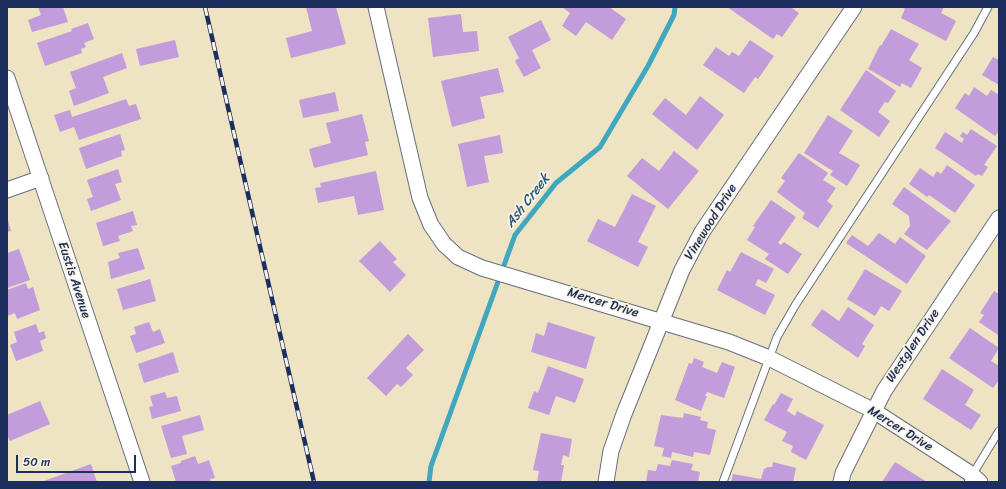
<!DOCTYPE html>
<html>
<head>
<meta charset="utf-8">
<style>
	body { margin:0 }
	#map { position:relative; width:1006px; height:489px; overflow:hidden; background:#eee3c2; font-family:Sriracha,sans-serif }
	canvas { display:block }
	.frame { position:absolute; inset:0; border:8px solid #1b2f5e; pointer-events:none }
	.scale { position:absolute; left:16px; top:455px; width:120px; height:18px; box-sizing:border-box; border:2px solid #1b2f5e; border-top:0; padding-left:5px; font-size:12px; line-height:14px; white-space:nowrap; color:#1b2f5e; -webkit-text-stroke:3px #fcf5e5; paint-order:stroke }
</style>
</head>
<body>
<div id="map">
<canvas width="1006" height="489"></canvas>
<div class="frame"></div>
<div class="scale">50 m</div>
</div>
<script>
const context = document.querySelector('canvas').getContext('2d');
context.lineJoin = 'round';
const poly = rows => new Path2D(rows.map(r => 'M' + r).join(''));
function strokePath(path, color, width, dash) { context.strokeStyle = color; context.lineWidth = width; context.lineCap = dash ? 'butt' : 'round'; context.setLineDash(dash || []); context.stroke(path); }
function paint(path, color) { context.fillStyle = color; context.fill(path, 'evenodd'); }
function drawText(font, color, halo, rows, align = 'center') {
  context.font = font + ' Sriracha,sans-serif'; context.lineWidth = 3.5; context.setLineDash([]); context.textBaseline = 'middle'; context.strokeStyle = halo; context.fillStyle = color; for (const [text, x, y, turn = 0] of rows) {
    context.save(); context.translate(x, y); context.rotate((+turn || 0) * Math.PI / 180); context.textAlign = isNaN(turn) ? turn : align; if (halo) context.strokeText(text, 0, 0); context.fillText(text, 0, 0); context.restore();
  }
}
strokePath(poly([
	[429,482,431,466,515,235,556,183,600,147,648,66,674,15,675,7]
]), '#3fa8bf', 5);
paint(poly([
	[38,7,63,7,68,22,32,32,28,20,41,15],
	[306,7,336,7,346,44,291,58,286,38,312,31],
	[562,7,609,7,626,19,612,40,586,22,576,36,562,26,570,13],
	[727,7,791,7,799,13,782,37,777,34,773,39],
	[901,7,944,7,941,13,956,21,946,41,901,18,905,9],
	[461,14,463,32,477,31,479,51,433,57,428,18],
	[541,20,551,40,532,50,541,68,524,77,515,61,519,58,508,37],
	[88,23,94,39,84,43,86,47,81,49,82,53,45,66,37,43,72,31,71,29],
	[891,29,919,44,909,60,922,68,911,88,902,83,900,87,868,69,880,45,881,46],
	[175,40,179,57,140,66,136,49],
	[750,40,774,56,758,79,755,77,744,93,703,65,716,47,729,56,732,52,739,56],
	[122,53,127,68,103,77,109,93,74,106,69,91,76,88,70,72],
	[993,57,999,60,999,85,982,75],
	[498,68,504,92,480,97,485,118,452,127,441,81],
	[866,70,896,91,888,103,885,102,878,112,890,121,879,137,840,110],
	[974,87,987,96,991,90,999,95,999,131,995,136,955,108,965,93,969,96],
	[335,92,339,111,303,118,299,100],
	[700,96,724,115,697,150,652,114,665,98,686,115],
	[126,99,129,106,136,104,141,119,79,140,74,127,60,132,54,115,70,110,72,117],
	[362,114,369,141,365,142,368,155,314,168,309,149,331,143,326,123],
	[828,115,853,131,839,153,860,165,847,186,830,175,833,171,804,153],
	[971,129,997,146,984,165,988,167,982,176,978,174,976,176,935,148,945,132,962,143,964,139,960,136,963,132,967,135],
	[120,134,125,150,121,151,122,156,86,169,79,148],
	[500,135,503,153,484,156,489,182,467,187,458,144],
	[674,151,699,171,668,209,627,176,642,158,659,171],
	[799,153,828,173,823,180,836,188,827,201,833,206,818,228,802,218,805,213,777,192,785,181,781,178],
	[947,165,975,185,955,213,929,195,927,197,909,184,920,168,933,177,937,171,941,174],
	[118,169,122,182,115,184,121,200,91,211,87,199,93,197,87,180],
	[376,171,384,210,358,215,354,196,318,203,315,188,321,187,320,183],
	[904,187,951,221,927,250,904,234,910,226,909,216,892,204],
	[632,194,656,206,638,242,648,247,638,267,587,241,598,219,615,227],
	[771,200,796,217,778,243,781,245,784,242,802,254,788,274,765,259,769,254,747,240,755,227,753,226],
	[133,211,137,225,131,226,133,231,118,236,120,241,103,246,96,223],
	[7,217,11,231,7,232],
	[879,233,895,244,900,237,926,256,907,284,846,243,852,235,868,246],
	[380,241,397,259,393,262,406,275,390,292,359,261],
	[138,248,145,269,111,279,108,262,120,258,118,253],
	[19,249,30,280,7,288,7,253],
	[741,252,774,269,766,283,758,279,755,285,775,295,765,315,717,290,727,270,730,272],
	[865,269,902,291,889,311,881,306,875,316,847,299],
	[150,279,156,301,123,310,117,289],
	[26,283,28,289,33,287,40,310,17,319,15,313,7,316,7,290],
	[994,291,999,294,998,335,979,322,984,315,980,313],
	[848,307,874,325,862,344,865,346,858,358,811,325,822,309,839,321],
	[149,322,153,332,160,329,165,343,136,353,130,336,136,334,134,327],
	[548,322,595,337,586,369,531,352,536,333,544,336],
	[36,324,39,333,44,331,46,338,40,341,43,351,16,361,10,345,17,342,14,332],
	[970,328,999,348,991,361,999,366,999,380,993,388,949,358],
	[408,334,424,350,406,368,413,375,401,387,397,384,386,396,367,378],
	[173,352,179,372,144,383,138,364],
	[694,358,704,362,702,367,717,373,722,362,735,367,724,398,707,392,705,396,707,396,701,411,675,400,689,363,692,364],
	[548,366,584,379,575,403,556,396,549,415,528,408,534,391,538,393],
	[942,369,974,390,965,405,981,415,971,430,923,399],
	[165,392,167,398,177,396,181,411,152,419,149,407,153,406,150,396],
	[781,393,793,399,787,411,795,416,797,411,824,425,806,460,791,452,793,446,782,441,787,432,764,420,773,404,774,405],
	[40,401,50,424,10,441,7,435,7,415],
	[684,413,701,417,700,420,708,422,707,428,716,430,710,455,694,452,693,457,672,452,671,458,662,456,664,448,654,446,661,415,683,418],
	[200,415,204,430,182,436,187,454,171,458,161,426],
	[541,433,572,439,569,457,563,455,561,465,564,465,561,482,537,482,539,471,533,470],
	[195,456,198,464,209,460,215,478,210,479,211,482,176,482,171,466,181,463,181,461],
	[672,460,693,464,691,470,700,472,698,482,646,482,648,470,656,471,658,464,670,466],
	[773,462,796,468,793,482,731,482,733,474,761,479,764,469,768,467,772,467],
	[895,462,927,482,882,482],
	[91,464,97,482,41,482]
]), '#c29cdb');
const service = poly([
	[723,482,777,337,796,304,974,33,988,7],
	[968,482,999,431]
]);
const minor = poly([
	[376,7,420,198,431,225,444,244,458,257,482,268,729,342,769,358,874,411,971,474,980,482],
	[7,78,142,482],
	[7,190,41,178],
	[606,482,611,451,624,414,682,270,702,232,854,7],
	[841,482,843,473,884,391,999,218]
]);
strokePath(service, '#656e81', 9);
strokePath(minor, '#656e81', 17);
strokePath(service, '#fff', 7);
strokePath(minor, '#fff', 15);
const rail = poly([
	[205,7,314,482]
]);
strokePath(rail, '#1b2f5e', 4.5);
strokePath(rail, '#fcf5e5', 3, [9]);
drawText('13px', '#1b2f5e', '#fcf5e5', [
	["Vinewood Drive",711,222,-58],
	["Eustis Avenue",74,280,72],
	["Mercer Drive",603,303,17],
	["Westglen Drive",913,346,-56],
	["Mercer Drive",900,429,32]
]);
drawText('italic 14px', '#285980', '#fcf5e5', [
	["Ash Creek",528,201,-52]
]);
</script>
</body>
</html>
